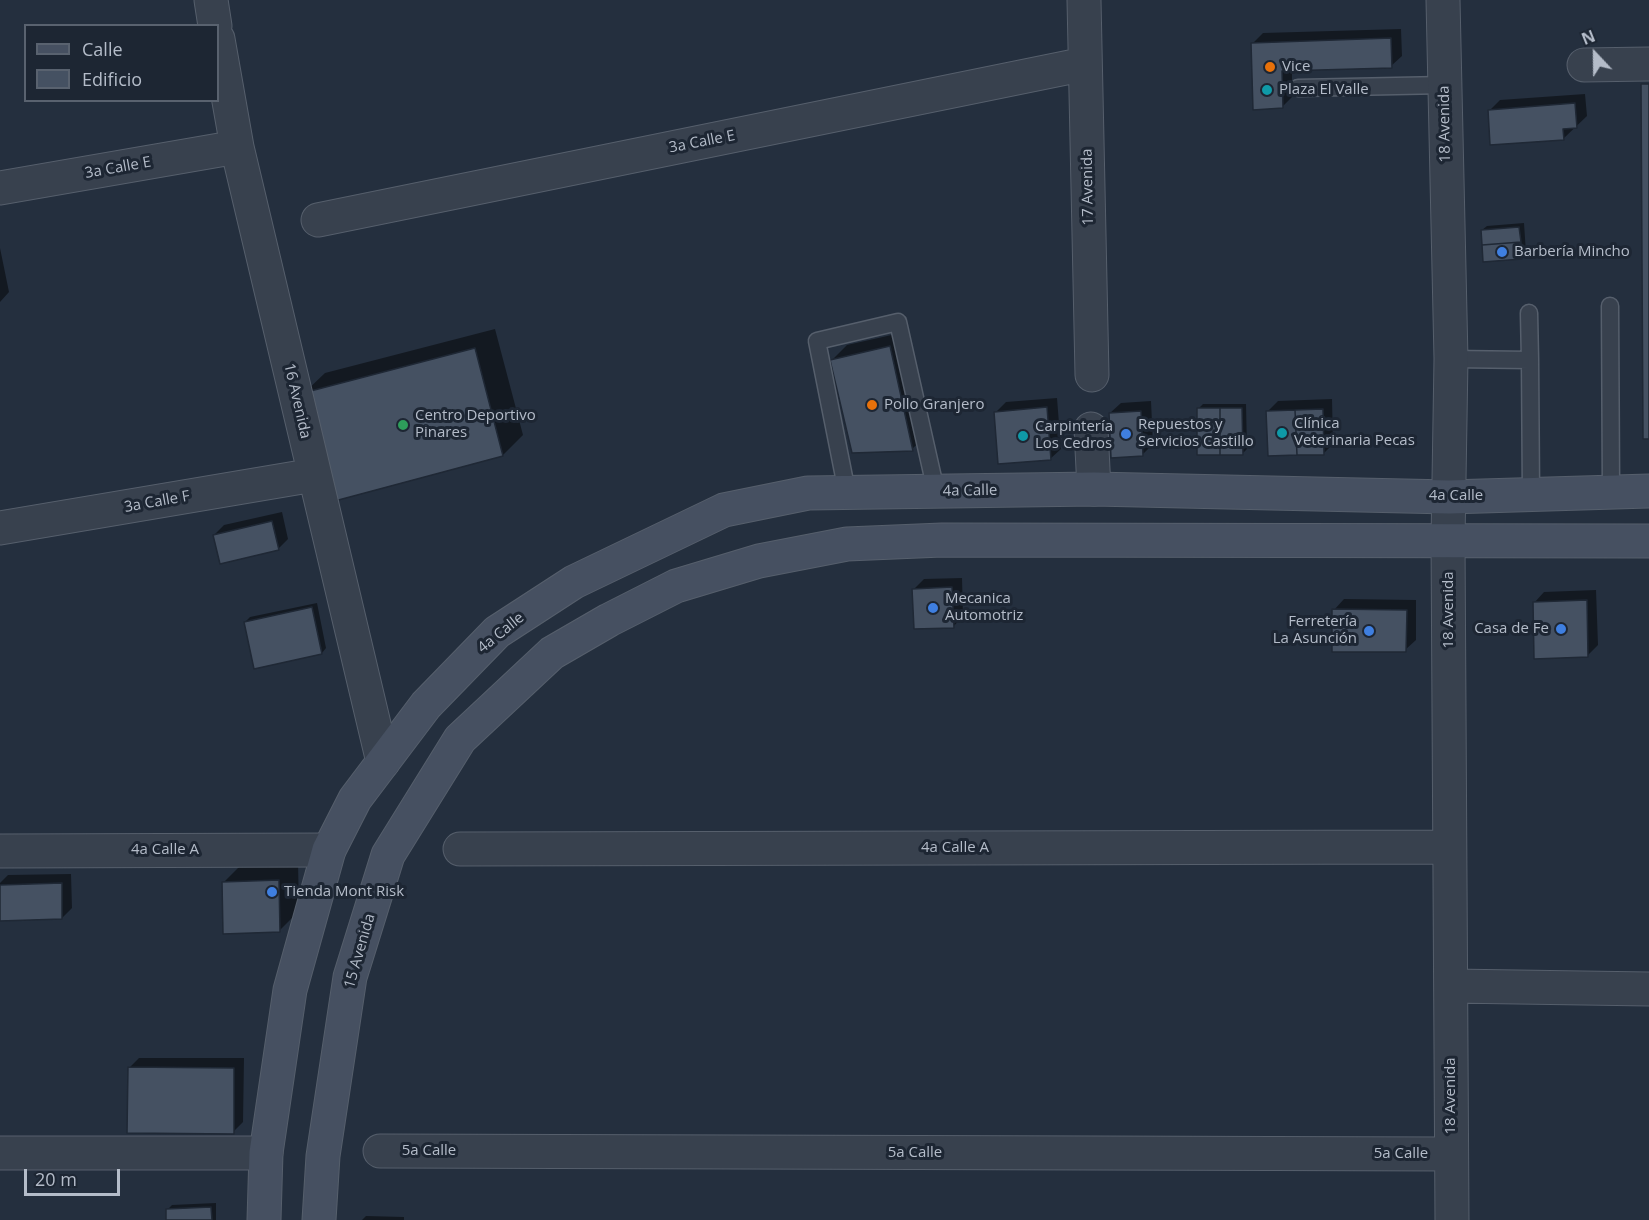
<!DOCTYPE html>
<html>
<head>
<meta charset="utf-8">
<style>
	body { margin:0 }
	#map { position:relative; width:1649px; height:1220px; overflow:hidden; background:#242f3e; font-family:"Open Sans",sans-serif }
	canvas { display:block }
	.legend { position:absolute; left:24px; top:24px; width:195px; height:78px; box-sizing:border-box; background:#1d2633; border:2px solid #59626f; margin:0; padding:8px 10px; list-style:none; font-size:18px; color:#b4bcc9 }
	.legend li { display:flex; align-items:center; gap:12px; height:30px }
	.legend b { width:30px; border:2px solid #59626f }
	.north { position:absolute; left:1565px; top:24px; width:60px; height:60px; -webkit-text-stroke:4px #1d2633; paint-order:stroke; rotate:338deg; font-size:16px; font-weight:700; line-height:24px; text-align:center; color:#b4bcc9 }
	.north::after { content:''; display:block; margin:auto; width:21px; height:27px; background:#b4bcc9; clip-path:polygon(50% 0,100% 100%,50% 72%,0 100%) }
	.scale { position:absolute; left:24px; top:1169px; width:96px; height:27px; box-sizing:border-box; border:3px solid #b4bcc9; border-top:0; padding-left:8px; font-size:18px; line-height:21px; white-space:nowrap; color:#b4bcc9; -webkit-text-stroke:4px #1d2633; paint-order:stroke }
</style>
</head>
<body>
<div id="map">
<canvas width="1649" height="1220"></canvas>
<ul class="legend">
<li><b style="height:8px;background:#465061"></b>Calle</li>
<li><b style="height:16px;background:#455162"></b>Edificio</li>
</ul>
<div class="north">N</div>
<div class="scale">20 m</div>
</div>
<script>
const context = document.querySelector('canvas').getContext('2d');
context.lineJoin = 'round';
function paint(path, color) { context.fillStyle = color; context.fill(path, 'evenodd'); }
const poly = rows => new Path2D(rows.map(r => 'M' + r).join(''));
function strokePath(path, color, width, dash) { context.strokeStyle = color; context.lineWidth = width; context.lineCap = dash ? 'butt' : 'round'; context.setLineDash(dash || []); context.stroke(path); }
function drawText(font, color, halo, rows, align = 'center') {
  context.font = font + ' "Open Sans",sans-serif'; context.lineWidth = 6; context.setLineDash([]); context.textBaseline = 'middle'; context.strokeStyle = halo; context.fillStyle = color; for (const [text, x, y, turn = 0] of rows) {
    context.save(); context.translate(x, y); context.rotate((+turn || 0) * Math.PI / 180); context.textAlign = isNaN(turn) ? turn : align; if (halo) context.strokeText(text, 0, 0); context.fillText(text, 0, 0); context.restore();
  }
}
paint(poly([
	[1401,29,1402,56,1391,66,1292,70,1292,97,1282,107,1252,44,1263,33],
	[1585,94,1587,116,1563,139,1490,110,1500,100],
	[1524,223,1526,253,1521,258,1482,230,1487,226],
	[0,248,9,292,0,302],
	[495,329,523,435,503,455,304,393,325,373],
	[905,332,928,434,912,449,832,360,847,345],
	[1057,398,1061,449,1050,459,996,412,1006,402],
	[1332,399,1333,444,1323,454,1268,411,1278,401],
	[1151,401,1153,444,1143,454,1110,413,1121,403],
	[1203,404,1246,404,1247,449,1242,454,1198,409],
	[282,512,288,539,278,549,214,535,224,525],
	[962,578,963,616,953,627,914,589,924,579],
	[1596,590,1598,645,1588,655,1534,603,1544,592],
	[1344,599,1416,600,1416,640,1405,650,1334,610],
	[317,603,326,648,322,653,245,622,250,617],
	[298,861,299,911,279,931,223,883,243,863],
	[71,874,72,908,62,918,0,920,0,883,8,875],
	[139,1058,244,1058,243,1122,233,1132,129,1068],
	[216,1203,216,1220,168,1220,167,1210,172,1205],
	[366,1216,404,1217,404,1220,362,1220]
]), '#0007');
const building = poly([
	[1391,38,1392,68,1282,71,1283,108,1253,110,1251,43,1391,38],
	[1641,84,1649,84,1649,439,1643,439,1641,84],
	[1575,103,1577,128,1563,129,1564,140,1490,145,1488,110,1575,103],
	[1519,227,1521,242,1482,245,1481,230,1519,227],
	[1521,242,1522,259,1483,262,1482,245,1521,242],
	[890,346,913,451,852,453,830,360,890,346],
	[475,348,503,456,331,502,303,393,475,348],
	[1047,407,1051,460,998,464,994,412,1047,407],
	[1197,408,1220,408,1220,455,1197,455,1197,408],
	[1220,408,1242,408,1243,455,1220,455,1220,408],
	[1323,409,1324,455,1297,455,1295,410,1323,409],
	[1295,410,1297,455,1268,456,1266,411,1295,410],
	[1141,411,1143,456,1111,458,1109,413,1141,411],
	[272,521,279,550,220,564,213,535,272,521],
	[952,587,954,628,914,629,912,589,952,587],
	[1587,600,1588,657,1534,659,1533,602,1587,600],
	[312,607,322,654,254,669,244,622,312,607],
	[1332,609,1407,610,1406,652,1332,652,1332,609],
	[279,880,280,932,223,934,222,882,279,880],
	[62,883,62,919,0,921,0,885,62,883],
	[128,1067,234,1068,234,1134,127,1133,128,1067],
	[211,1207,212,1220,166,1220,166,1209,211,1207]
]);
paint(building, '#455162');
strokePath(building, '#1f2835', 1.5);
const service = poly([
	[1298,88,1445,85],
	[1610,306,1611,491],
	[1529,313,1530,360],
	[1451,359,1530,360,1531,496],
	[847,492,817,341,898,322,936,491]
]);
const minor = poly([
	[211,0,215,26],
	[1084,0,1092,375],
	[218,39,237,147,383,762],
	[1584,65,1649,64],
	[0,188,237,147],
	[318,220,1085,64],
	[1091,429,1094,489],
	[0,528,314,475],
	[1448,540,1452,1220],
	[460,849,1449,847],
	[0,851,329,850],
	[1452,986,1649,989],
	[380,1151,1451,1154],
	[0,1153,266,1153]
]);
const tertiary = poly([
	[1443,0,1451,359,1448,540]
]);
const secondary = poly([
	[264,1220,266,1153,290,990,329,850,355,799,426,705,497,632,574,582,724,510,808,493,1094,489,1449,497,1649,491],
	[319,1220,323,1156,350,977,388,855,460,739,552,653,609,620,676,586,759,561,847,544,942,540,1649,541]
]);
strokePath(service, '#565f6c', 19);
strokePath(minor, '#565f6c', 35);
strokePath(tertiary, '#565f6c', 35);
strokePath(secondary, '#565f6c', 35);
strokePath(service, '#38414e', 16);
strokePath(minor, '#38414e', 33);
strokePath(tertiary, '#38414e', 33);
strokePath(secondary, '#465061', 33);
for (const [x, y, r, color] of [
	[1270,67,6,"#e8710a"],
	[1267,90,6,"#0f9aa8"],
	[1502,252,6,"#3f7fe0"],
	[872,405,6,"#e8710a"],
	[403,425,6,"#2e9e5b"],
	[1282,433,6,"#0f9aa8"],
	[1126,434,6,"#3f7fe0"],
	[1023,436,6,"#0f9aa8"],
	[933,608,6,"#3f7fe0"],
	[1561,629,6,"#3f7fe0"],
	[1369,631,6,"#3f7fe0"],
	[272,892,6,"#3f7fe0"]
]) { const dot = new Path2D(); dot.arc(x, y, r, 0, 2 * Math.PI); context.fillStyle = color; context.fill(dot); strokePath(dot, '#1d2633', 2); }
drawText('15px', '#b4bcc9', '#1d2633', [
	["Vice",1282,67],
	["Plaza El Valle",1279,90],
	["Barbería Mincho",1514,252],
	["Pollo Granjero",884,405],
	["Centro Deportivo",415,416],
	["Pinares",415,433],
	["Clínica",1294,424],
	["Veterinaria Pecas",1294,441],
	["Repuestos y",1138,425],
	["Servicios Castillo",1138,442],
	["Carpintería",1035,427],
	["Los Cedros",1035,444],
	["Mecanica",945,599],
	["Automotriz",945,616],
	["Ferretería",1357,622,"right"],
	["La Asunción",1357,639,"right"],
	["Casa de Fe",1549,629,"right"],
	["Tienda Mont Risk",284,892]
], 'left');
drawText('15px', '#b4bcc9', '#1d2633', [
	["18 Avenida",1445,124,-91],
	["3a Calle E",702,142,-11],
	["3a Calle E",118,168,-10],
	["17 Avenida",1088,187,-91],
	["16 Avenida",297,401,77],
	["4a Calle",970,491,-1],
	["4a Calle",1456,496],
	["3a Calle F",157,502,-10],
	["18 Avenida",1449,610,-90],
	["4a Calle",501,633,-39],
	["4a Calle A",955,848],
	["4a Calle A",165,850],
	["15 Avenida",360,951,-74],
	["18 Avenida",1451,1096,-90],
	["5a Calle",429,1151],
	["5a Calle",915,1153],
	["5a Calle",1401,1154]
]);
</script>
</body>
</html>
